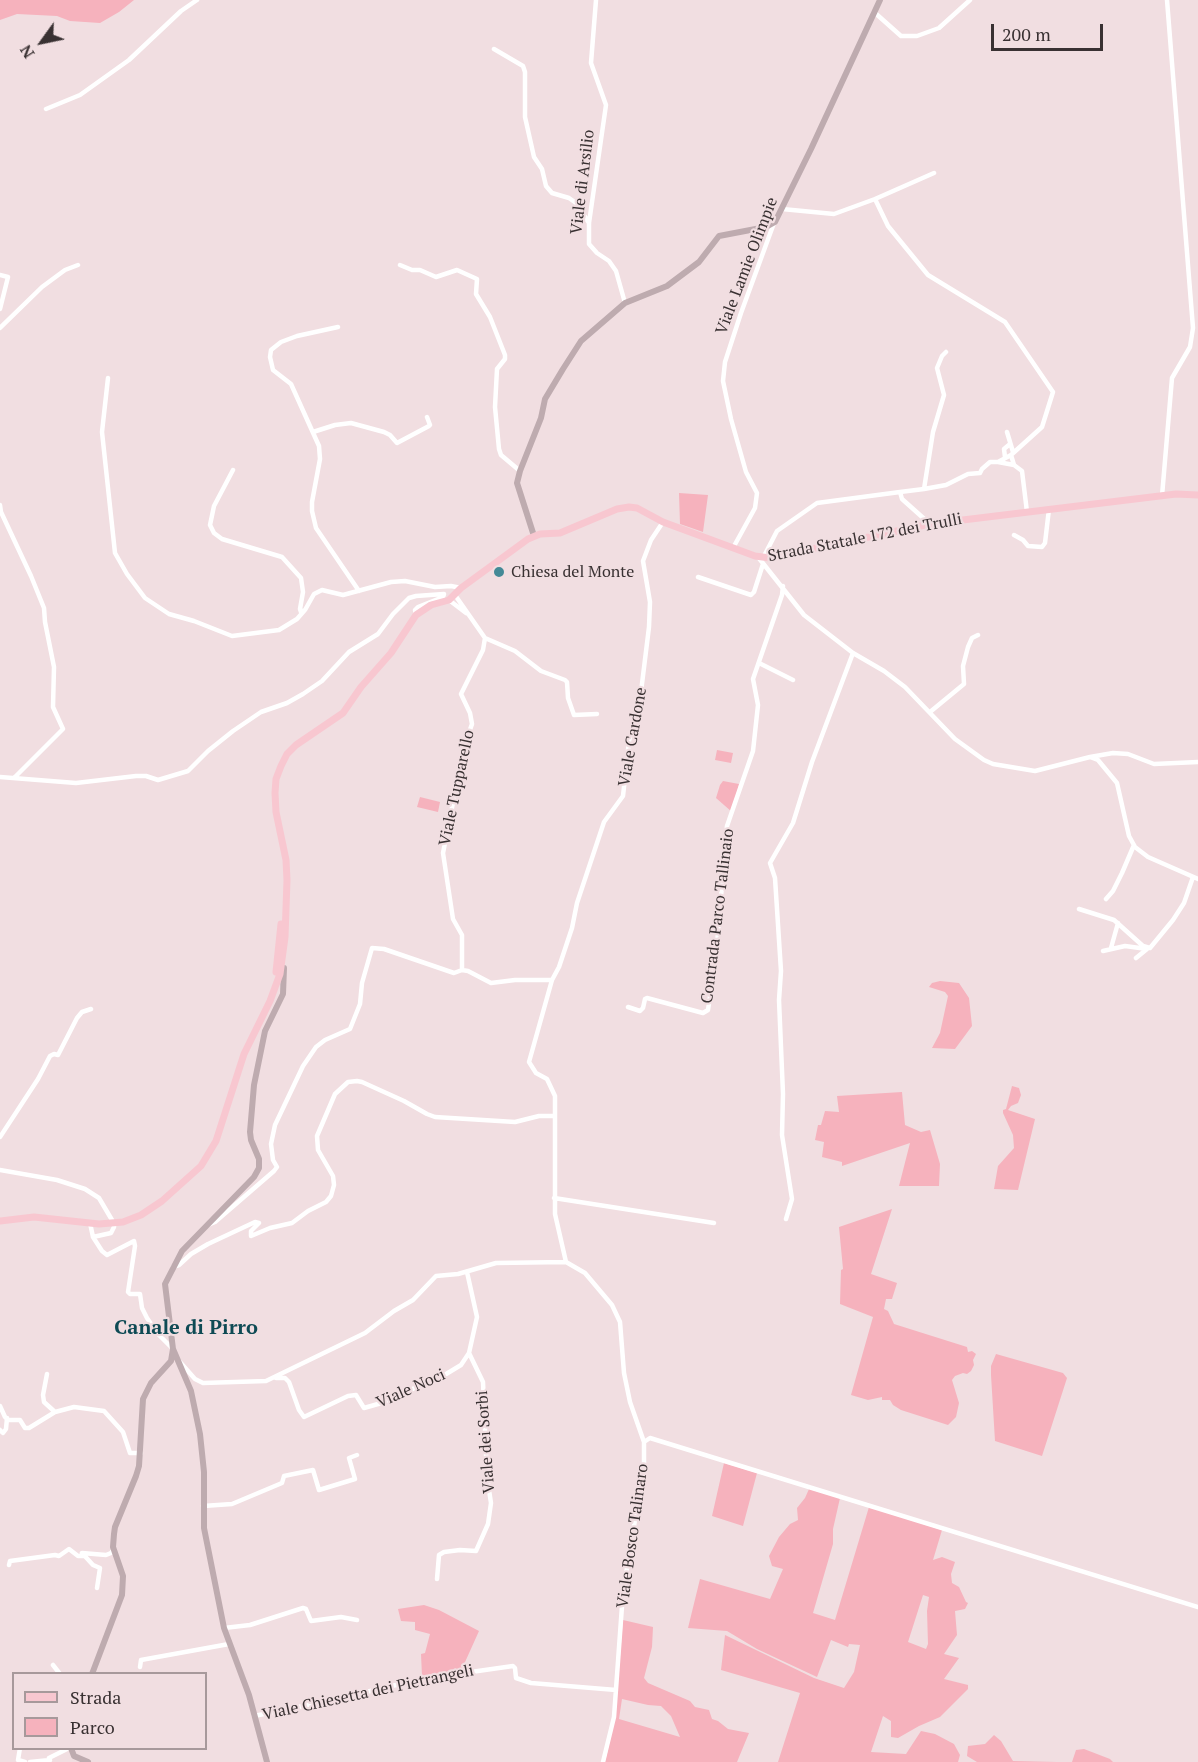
<!DOCTYPE html>
<html>
<head>
<meta charset="utf-8">
<style>
	body { margin:0 }
	#map { position:relative; width:1198px; height:1762px; overflow:hidden; background:#f1dee1; font-family:"PT Serif",serif }
	canvas { display:block }
	.legend { position:absolute; left:12px; top:1672px; width:195px; height:78px; box-sizing:border-box; background:#f1dee1; border:2px solid #a7999b; margin:0; padding:8px 10px; list-style:none; font-size:18px; color:#393132 }
	.legend li { display:flex; align-items:center; gap:12px; height:30px }
	.legend b { width:30px; border:2px solid #a7999b }
	.north { position:absolute; left:12px; top:12px; width:60px; height:60px; -webkit-text-stroke:4px #f1dee1; paint-order:stroke; rotate:237deg; font-size:16px; font-weight:700; line-height:24px; text-align:center; color:#393132 }
	.north::after { content:''; display:block; margin:auto; width:21px; height:27px; background:#393132; clip-path:polygon(50% 0,100% 100%,50% 72%,0 100%) }
	.scale { position:absolute; left:991px; top:24px; width:112px; height:27px; box-sizing:border-box; border:3px solid #393132; border-top:0; padding-left:8px; font-size:18px; line-height:21px; white-space:nowrap; color:#393132; -webkit-text-stroke:4px #f1dee1; paint-order:stroke }
</style>
</head>
<body>
<div id="map">
<canvas width="1198" height="1762"></canvas>
<ul class="legend">
<li><b style="height:8px;background:#f8c7d0"></b>Strada</li>
<li><b style="height:16px;background:#f6b2bd"></b>Parco</li>
</ul>
<div class="north">N</div>
<div class="scale">200 m</div>
</div>
<script>
const context = document.querySelector('canvas').getContext('2d');
context.lineJoin = 'round';
function paint(path, color) { context.fillStyle = color; context.fill(path, 'evenodd'); }
const poly = rows => new Path2D(rows.map(r => 'M' + r).join(''));
function strokePath(path, color, width, dash) { context.strokeStyle = color; context.lineWidth = width; context.lineCap = dash ? 'butt' : 'round'; context.setLineDash(dash || []); context.stroke(path); }
function drawText(font, color, halo, rows, align = 'center') {
  context.font = font + ' "PT Serif",serif'; context.lineWidth = 4.5; context.setLineDash([]); context.textBaseline = 'middle'; context.strokeStyle = halo; context.fillStyle = color; for (const [text, x, y, turn = 0] of rows) {
    context.save(); context.translate(x, y); context.rotate((+turn || 0) * Math.PI / 180); context.textAlign = isNaN(turn) ? turn : align; if (halo) context.strokeText(text, 0, 0); context.fillText(text, 0, 0); context.restore();
  }
}
paint(poly([
	[0,0,134,0,119,12,100,23,70,21,57,16,17,14,0,20],
	[679,493,708,495,703,532,680,524],
	[717,750,733,753,731,763,715,760],
	[723,781,739,784,732,812,716,798,720,785],
	[420,797,440,802,438,812,417,807],
	[940,981,959,983,969,998,972,1026,955,1049,932,1048,940,1033,948,996,945,992,929,987,932,983],
	[1012,1086,1019,1088,1021,1095,1018,1103,1011,1106,1008,1110,1035,1119,1018,1190,994,1189,998,1166,1014,1148,1013,1135,1003,1113,1003,1110,1006,1109],
	[902,1092,905,1125,921,1132,930,1130,940,1164,939,1186,899,1186,910,1143,842,1166,842,1162,822,1157,824,1142,815,1140,818,1125,821,1125,825,1111,839,1112,837,1096],
	[892,1209,871,1274,897,1283,892,1299,886,1299,884,1309,888,1311,894,1324,967,1347,968,1352,972,1351,976,1354,973,1360,974,1365,971,1371,967,1374,963,1373,955,1376,952,1380,959,1403,956,1417,948,1425,901,1410,893,1405,890,1400,882,1400,882,1397,868,1400,851,1395,873,1317,840,1304,841,1270,843,1269,839,1227],
	[996,1354,1063,1373,1067,1378,1042,1456,995,1441,991,1375,991,1366],
	[724,1463,757,1473,743,1526,712,1516],
	[809,1489,840,1498,833,1529,833,1544,813,1613,835,1620,869,1507,942,1530,933,1560,942,1557,955,1562,951,1574,952,1583,959,1587,966,1602,968,1603,965,1609,955,1611,957,1635,944,1654,959,1658,944,1679,968,1685,968,1689,940,1717,919,1726,898,1738,891,1737,891,1721,883,1716,871,1752,906,1754,921,1731,935,1734,954,1744,960,1755,958,1762,778,1762,800,1693,721,1670,725,1635,814,1678,844,1688,854,1672,860,1645,849,1644,848,1647,831,1640,817,1677,757,1649,727,1631,688,1628,700,1579,770,1599,783,1569,772,1566,769,1556,779,1537,790,1524,798,1520,797,1508,805,1498],
	[923,1595,929,1597,927,1611,928,1644,926,1649,908,1642],
	[424,1605,439,1610,479,1631,461,1671,422,1676,421,1654,425,1653,430,1634,415,1630,415,1622,401,1621,398,1609],
	[623,1620,653,1627,652,1647,644,1678,648,1683,690,1701,695,1707,709,1710,712,1719,718,1721,728,1729,749,1733,737,1762,605,1762,615,1718],
	[622,1699,648,1705,661,1706,671,1716,680,1737,619,1719],
	[994,1735,1001,1741,1013,1761,1057,1762,977,1762,967,1756,968,1746,985,1744],
	[1084,1749,1110,1759,1113,1762,1072,1762,1076,1750]
]), '#f6b2bd');
strokePath(poly([
	[596,0,591,63,606,105,589,223,589,244,597,253,609,261,616,271,625,303],
	[874,12,901,36,917,36,939,28,970,0],
	[494,49,523,66,525,72,525,117,534,157,542,169,546,186,552,193,569,198,576,203,589,223],
	[46,109,80,95,129,60,181,11,197,0],
	[875,199,934,173],
	[782,209,834,214,875,199,888,226,928,275,1005,322,1053,392,1042,427,1011,455,1014,465,1022,471,1027,512],
	[400,265,412,270,420,270,436,277,457,270,477,279,476,294,490,317,505,355,505,359,497,369,495,407,499,449,501,455,520,471],
	[0,275,8,277,0,309],
	[338,327,297,336,281,342,271,350,270,357,273,370,291,384,319,446,320,459,312,502,312,511,316,528,359,591],
	[0,328,42,287,65,270,78,265],
	[108,378,102,432,115,553,127,574,145,598,169,614,194,621,232,636,279,630,297,619,304,611],
	[313,432,335,425,351,423,384,432,390,435,397,443,429,426,430,425,427,417],
	[1007,432,1013,452],
	[1011,455,998,462,1014,465],
	[1005,457,1004,449,1010,444],
	[233,470,214,506,210,525,214,533,222,539,282,557,301,578,303,592,300,609,301,612,305,610,314,594,322,590,343,595,391,582,405,581,435,587,451,586,461,588],
	[924,489,946,485,968,474,980,473,982,469,990,462,998,462],
	[900,492,924,489,933,432,944,395,937,368,942,356,946,352],
	[1162,496,1172,378,1190,347,1193,328,1167,0],
	[0,505,1,512,31,576,44,608,45,622,54,667,53,707,63,729,14,778],
	[1014,535,1023,540,1028,546,1042,547,1045,543,1049,509],
	[733,548,755,508,757,493,746,472,731,419,723,381,725,362,741,313,774,223],
	[758,557,804,615,853,653,884,671,905,687,955,739,984,760,993,764,1035,771,1090,757,1098,760,1117,783,1129,836,1135,847,1148,857,1198,879],
	[763,558,777,531,817,503,900,492,902,499,930,524],
	[698,577,751,595,754,592,763,564],
	[455,595,485,638,483,650,461,694,470,713,472,724,464,747,443,853,453,919,462,935,462,970],
	[449,600,466,613],
	[485,638,515,651,541,671,565,680,567,682,568,698,574,715,597,714],
	[759,663,793,680],
	[930,712,964,684,963,666,968,647,972,638,978,635],
	[1090,757,1113,753,1128,754,1154,764,1198,762],
	[0,777,76,783,136,776,146,776,158,780,188,771,208,751,233,731,261,712,287,703,303,694,322,681,349,652,378,634,393,614,409,598,416,596,444,594,443,597,418,607,415,610,416,615],
	[1106,899,1113,891,1122,873,1134,845],
	[1079,909,1114,920,1143,946,1150,948,1173,920,1184,903,1193,877],
	[1111,948,1118,923],
	[1103,951,1125,946,1147,949,1136,958],
	[628,1007,640,1011,643,1008,645,999,647,998,703,1013,708,1010,716,956,727,826,753,751,758,705,753,679,782,595,783,586],
	[0,1137,38,1079,50,1056,54,1054,58,1055,77,1018,82,1012,91,1009],
	[0,1170,57,1180,85,1189,99,1198,112,1220],
	[554,1198,714,1223],
	[786,1219,792,1199,782,1135,783,1094,779,1000,781,971,775,878,770,863,793,823,812,762,853,653],
	[90,1223,93,1237,111,1233,114,1227],
	[208,1225,215,1222,274,1171,277,1167,273,1160,271,1144,275,1125,303,1066,316,1047,325,1040,350,1029,360,1004,362,983,372,948,384,949,454,973,462,970,468,971,491,983,515,980,552,980],
	[93,1237,102,1251,107,1255,134,1241,135,1246,128,1292,130,1294,140,1294,142,1308,147,1318,158,1334,173,1349],
	[566,1262,555,1214,555,1096,547,1079,536,1073,529,1062,552,980,559,967,572,928,577,903,604,822,623,796,629,741,640,700,649,627,650,602,643,561,651,540,663,522],
	[566,1262,585,1273,612,1305,620,1322,624,1373,630,1402,644,1442,644,1466,623,1592,614,1717,603,1762],
	[173,1267,179,1265,191,1254,208,1244,255,1222,259,1223,251,1231,251,1236,270,1228,292,1223,308,1211,326,1202,331,1196,334,1185,333,1176,318,1150,317,1136,335,1094,348,1082,357,1081,362,1082,404,1101,427,1114,435,1117,515,1122,539,1116,554,1116],
	[180,1362,195,1379,203,1383,266,1381,365,1333,394,1311,413,1300,436,1276,458,1274,496,1263,566,1262],
	[47,1374,43,1395,44,1402,55,1412],
	[276,1378,285,1378,289,1382,299,1410,304,1417,348,1396,356,1395,364,1408,385,1402,395,1395,433,1382,461,1365,469,1353],
	[0,1406,5,1417,8,1420,20,1420,25,1428,29,1428,55,1412,74,1407,104,1411,123,1432,130,1453,141,1453],
	[0,1430,3,1433,6,1429,7,1418],
	[644,1442,650,1438,1198,1607],
	[203,1506,232,1504,282,1483,284,1476,313,1470,319,1490,355,1479,349,1458,357,1455],
	[9,1565,10,1561,55,1555,59,1556,69,1549,78,1556,85,1556],
	[437,1579,439,1555,444,1552,460,1550,476,1551,488,1524,491,1503,487,1477,483,1382,469,1353,477,1317,467,1272],
	[97,1588,100,1568,93,1565,82,1553,106,1555,111,1553,114,1549],
	[224,1628,250,1625,303,1608,306,1609,311,1621,341,1617,357,1620],
	[53,1665,60,1674],
	[140,1667,141,1660,229,1644],
	[254,1716,323,1702,422,1679,513,1666,515,1668,516,1678,531,1683,616,1690],
	[20,1748,18,1760,25,1762],
	[30,1762,50,1760,49,1758,69,1748]
]), '#fff', 4.5);
strokePath(poly([
	[534,536,517,483,520,471,541,418,545,399,563,369,581,341,625,303,667,286,699,262,719,236,766,227,775,222,811,149,880,0],
	[173,1349,191,1391,200,1434,204,1472,204,1528,224,1628,249,1695,267,1762],
	[92,1674,122,1595,123,1576,113,1547,114,1534,115,1527,136,1476,139,1466,143,1399,151,1383,171,1361,173,1349,165,1284,182,1251,254,1177,259,1168,259,1159,251,1140,250,1132,254,1085,265,1031,283,994,284,968],
	[71,1748,74,1756,88,1762]
]), '#beabaf', 6);
strokePath(poly([
	[276,972,281,924],
	[0,1221,34,1217,99,1224,123,1222,141,1215,162,1201,201,1166,216,1141,244,1054,270,1001,280,974,285,937,287,880,286,860,276,812,275,793,276,779,281,766,287,754,296,745,343,713,361,687,391,653,416,615,431,605,449,600,461,588,528,539,540,534,560,533,617,509,629,507,637,508,663,522,755,556,770,558,930,524,1176,494,1198,495]
]), '#f8c7d0', 7);
for (const [x, y, r, color] of [
	[499,572,6,"#448996"]
]) { const dot = new Path2D(); dot.arc(x, y, r, 0, 2 * Math.PI); context.fillStyle = color; context.fill(dot); strokePath(dot, '#f1dee1', 2); }
drawText('16px', '#393132', '#f1dee1', [
	["Viale di Arsilio",583,182,-83],
	["Viale Lamie Olimpie",747,266,-69],
	["Strada Statale 172 dei Trulli",865,538,-11],
	["Viale Cardone",633,737,-80],
	["Viale Tupparello",457,788,-78],
	["Contrada Parco Tallinaio",718,916,-83],
	["Viale Noci",411,1389,-24],
	["Viale dei Sorbi",486,1442,-94],
	["Viale Bosco Talinaro",633,1536,-82],
	["Viale Chiesetta dei Pietrangeli",368,1693,-12]
]);
drawText('16px', '#393132', '#f1dee1', [
	["Chiesa del Monte",511,572]
], 'left');
drawText('bold 20px', '#0e4a54', '#f1dee1', [
	["Canale di Pirro",186,1328]
]);
</script>
</body>
</html>
